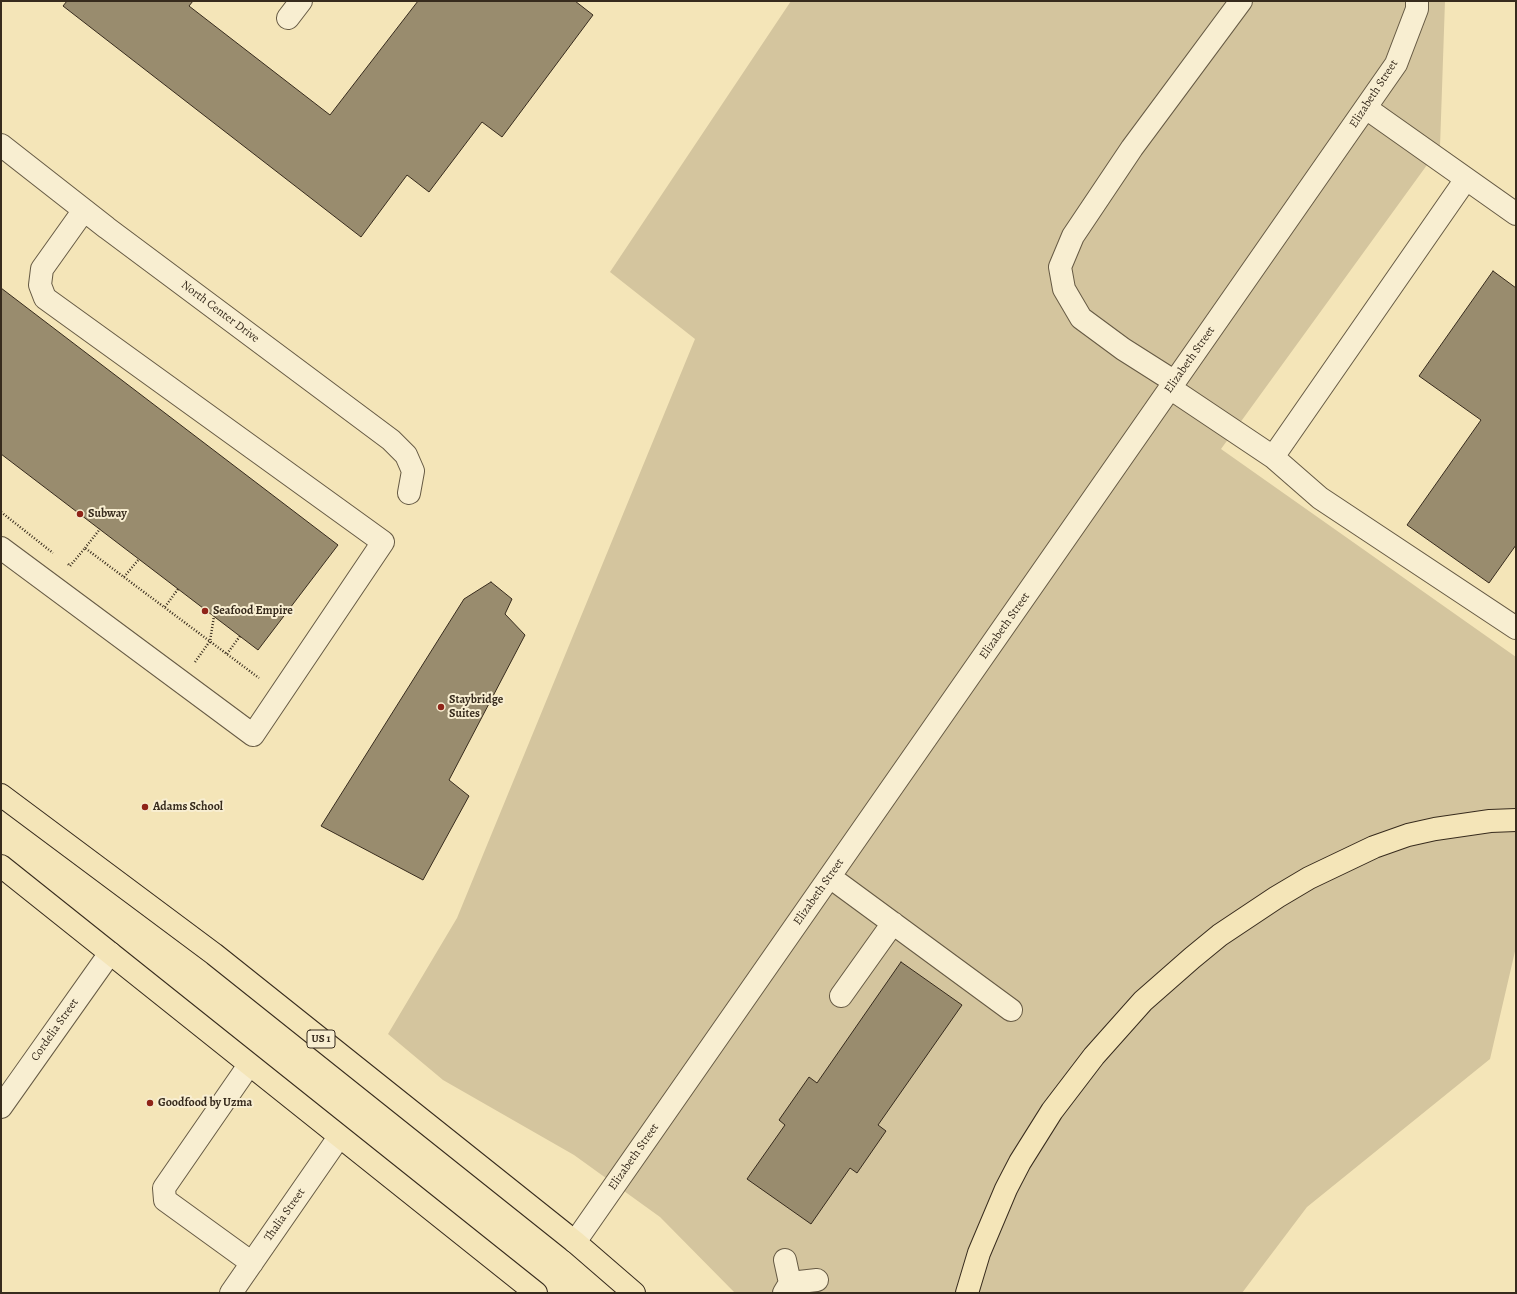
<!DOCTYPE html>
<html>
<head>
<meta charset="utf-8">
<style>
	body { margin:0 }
	#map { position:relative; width:1517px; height:1294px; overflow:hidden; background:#f4e5b8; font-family:Alegreya,serif }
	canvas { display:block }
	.frame { position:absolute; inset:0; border:2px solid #372b1d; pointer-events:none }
</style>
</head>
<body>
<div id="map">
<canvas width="1517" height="1294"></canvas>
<div class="frame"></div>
</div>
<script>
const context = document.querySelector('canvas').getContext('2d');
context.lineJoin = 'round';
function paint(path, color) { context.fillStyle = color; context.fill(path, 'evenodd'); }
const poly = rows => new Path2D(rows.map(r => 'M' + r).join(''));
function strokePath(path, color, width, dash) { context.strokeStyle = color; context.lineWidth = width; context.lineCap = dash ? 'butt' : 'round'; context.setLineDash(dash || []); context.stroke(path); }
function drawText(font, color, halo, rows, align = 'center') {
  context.font = font + ' Alegreya,serif'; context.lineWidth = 4; context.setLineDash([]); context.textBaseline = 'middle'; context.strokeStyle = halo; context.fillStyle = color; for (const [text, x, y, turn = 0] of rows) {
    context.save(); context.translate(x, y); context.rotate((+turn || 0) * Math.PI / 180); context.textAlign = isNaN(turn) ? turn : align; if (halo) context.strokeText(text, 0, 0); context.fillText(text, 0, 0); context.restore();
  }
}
paint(poly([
	[791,1,1445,1,1440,147,1221,449,1516,657,1516,947,1490,1059,1307,1207,1242,1293,735,1293,660,1217,574,1155,443,1080,388,1034,457,918,695,339,610,272]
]), '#d4c59e');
const building = poly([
	[67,1,193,1,189,6,330,115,418,1,575,1,593,15,502,137,482,122,429,192,407,175,361,237,63,6,67,1],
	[1493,271,1516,288,1516,545,1489,583,1407,525,1481,420,1419,376,1493,271],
	[1,288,338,545,258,650,1,454,1,288],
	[491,582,512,599,505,614,525,635,449,780,469,796,423,880,321,826,464,599,491,582],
	[901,962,962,1005,878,1125,886,1131,857,1173,850,1168,811,1224,747,1179,785,1125,779,1120,809,1077,817,1083,901,962]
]);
paint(building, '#998c6e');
strokePath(building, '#372b1d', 1);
const minor = poly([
	[288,18,301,1],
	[1366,108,1516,214],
	[1,145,107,228,391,440,406,455,413,471,409,493],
	[1175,382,1123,349,1081,318,1064,289,1060,267,1073,236,1132,148,1241,1],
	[1170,388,1273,457,1320,498,1516,628],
	[1273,457,1466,179],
	[1,548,253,735,383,542,45,298,40,285,42,269,84,210],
	[830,877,1011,1010],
	[841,996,893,923],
	[249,1065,164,1188,165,1200,252,1263],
	[1,1107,110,953],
	[575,1242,1396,64,1417,9,1417,1],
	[790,1283,817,1280],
	[231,1293,339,1137],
	[784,1293,790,1283,785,1260]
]);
const highway = poly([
	[1,795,214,954,575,1242,634,1293],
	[1,866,536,1293],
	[967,1293,979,1253,1006,1189,1020,1162,1052,1111,1094,1056,1143,1001,1192,958,1220,935,1277,897,1309,878,1374,847,1408,835,1435,829,1490,821,1516,820]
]);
strokePath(minor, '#665a44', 24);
strokePath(highway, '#372b1d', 24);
strokePath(poly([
	[1,512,53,553],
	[85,548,100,529],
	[68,564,70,566,85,548,259,678],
	[124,577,139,559],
	[165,607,178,589],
	[227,654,240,636],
	[195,662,210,641,214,616]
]), '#372b1d', 2.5, [1, 2]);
strokePath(minor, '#f8eed1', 22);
strokePath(highway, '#f4e5b8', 22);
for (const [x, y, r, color] of [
	[80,514,4,"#8f2418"],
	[205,611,4,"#8f2418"],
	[441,707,4,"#8f2418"],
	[145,807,4,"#8f2418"],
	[150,1103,4,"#8f2418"]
]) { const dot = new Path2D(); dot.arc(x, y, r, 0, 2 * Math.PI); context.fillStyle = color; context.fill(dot); strokePath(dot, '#f8eed1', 1.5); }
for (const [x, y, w] of [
	[321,1039,28]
]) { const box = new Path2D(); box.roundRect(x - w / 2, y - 9, w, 18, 3); context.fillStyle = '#f8eed1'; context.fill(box); strokePath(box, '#372b1d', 1); }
drawText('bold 11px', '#372b1d', null, [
	["US 1",321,1039]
]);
drawText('12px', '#372b1d', '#f8eed1', [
	["Elizabeth Street",1374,94,-57],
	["North Center Drive",220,312,37],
	["Elizabeth Street",1190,360,-55],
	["Elizabeth Street",1005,626,-55],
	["Elizabeth Street",819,892,-55],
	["Cordelia Street",55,1030,-55],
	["Elizabeth Street",634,1157,-55],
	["Thalia Street",285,1215,-55]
]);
drawText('bold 12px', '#372b1d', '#f8eed1', [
	["Subway",88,514],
	["Seafood Empire",213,611],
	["Staybridge",449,700],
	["Suites",449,714],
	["Adams School",153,807],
	["Goodfood by Uzma",158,1103]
], 'left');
</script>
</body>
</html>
